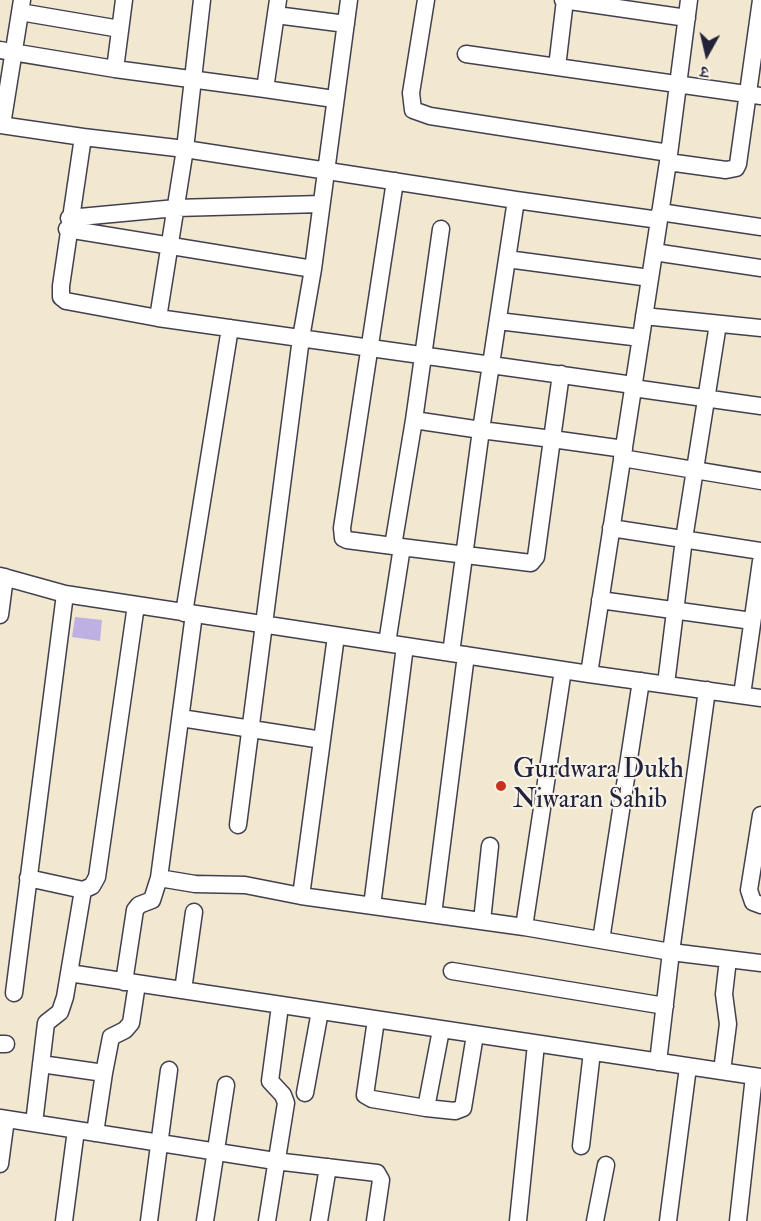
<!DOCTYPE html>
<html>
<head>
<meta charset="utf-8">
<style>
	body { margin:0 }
	#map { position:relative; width:761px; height:1221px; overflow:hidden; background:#f2e7cf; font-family:"IM FELL Double Pica","Noto Serif Devanagari",serif }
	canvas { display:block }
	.north { position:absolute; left:677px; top:24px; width:60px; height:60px; -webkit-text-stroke:4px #f7f3e8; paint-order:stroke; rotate:188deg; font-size:16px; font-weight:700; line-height:24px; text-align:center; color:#22223b }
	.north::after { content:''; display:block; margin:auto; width:21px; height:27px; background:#22223b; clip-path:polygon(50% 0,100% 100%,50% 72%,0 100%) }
</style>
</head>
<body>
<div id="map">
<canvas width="761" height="1221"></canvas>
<div class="north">उ</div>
</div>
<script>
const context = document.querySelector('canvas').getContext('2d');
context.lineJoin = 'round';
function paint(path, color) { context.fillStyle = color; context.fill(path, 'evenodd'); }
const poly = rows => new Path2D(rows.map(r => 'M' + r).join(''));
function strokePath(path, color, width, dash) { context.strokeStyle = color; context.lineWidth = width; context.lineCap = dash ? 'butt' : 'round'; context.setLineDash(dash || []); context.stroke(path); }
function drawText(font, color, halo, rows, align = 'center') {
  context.font = font + ' "IM FELL Double Pica",serif'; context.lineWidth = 4.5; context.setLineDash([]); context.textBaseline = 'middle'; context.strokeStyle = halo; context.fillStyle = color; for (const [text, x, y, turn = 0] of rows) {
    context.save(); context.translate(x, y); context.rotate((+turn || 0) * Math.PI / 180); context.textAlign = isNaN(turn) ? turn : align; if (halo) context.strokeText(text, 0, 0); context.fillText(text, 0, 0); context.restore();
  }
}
paint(poly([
	[75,617,102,620,100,641,72,637]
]), '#bfb0e3');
const minor = poly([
	[202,0,185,149,516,200],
	[426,0,411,93,413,110,430,116,669,153],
	[563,0,687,18],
	[689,0,668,162,726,170,736,168,738,164,761,0],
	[20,12,120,29],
	[276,15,346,24],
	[0,50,115,69,265,89,278,0],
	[466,54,761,96],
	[557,67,565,0],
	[115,69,124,0],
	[265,89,334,99],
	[0,125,83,137],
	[2,125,22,0],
	[668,162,589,674,761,698],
	[660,212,761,227],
	[69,218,176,208,321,204],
	[67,229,313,269,301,338,238,825],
	[654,252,761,268],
	[507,259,650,278],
	[313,269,349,0],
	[644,316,761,328],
	[158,318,185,149,83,137,61,286,61,297,66,301,158,318,633,385],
	[498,321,641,338],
	[561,374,552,439,536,557,531,563,393,546,414,420,481,430,552,439,624,449],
	[633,388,761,406],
	[414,420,441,229],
	[622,458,761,481],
	[611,528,761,551],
	[393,546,347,540,343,538,342,528,395,181],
	[0,576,65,594,589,674],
	[600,600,752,621],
	[184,613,230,328],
	[0,615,5,577],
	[387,643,402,547],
	[451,653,481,430,516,200,659,220],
	[563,670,524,927,671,952,658,1062],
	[666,684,684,539,718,324],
	[707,690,671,952,761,963],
	[742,695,761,561],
	[181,718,322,740],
	[761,815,749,890,753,902,761,905],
	[28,878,83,890,65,997,60,1012,46,1023,34,1123],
	[159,878,195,884,245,885,301,896,524,927],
	[83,890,92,886,97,877,136,605],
	[301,896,336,636],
	[372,906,405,646],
	[433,914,466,655],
	[482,921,490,846],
	[601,940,641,681],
	[452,971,665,1006],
	[69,973,761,1077],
	[124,982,135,910,139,905,152,900,159,878,194,614],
	[183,990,194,912],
	[14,993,65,594],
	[376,1020,365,1095,372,1099,426,1108,455,1111,463,1108,475,1035],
	[0,1044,6,1044],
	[41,1064,104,1073,95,1133],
	[722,1071,728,1024,724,994,728,959],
	[104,1073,111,1037,125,1030,131,1023,137,984],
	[305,1093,320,1011],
	[426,1108,441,1030],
	[0,1118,275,1161,377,1173,381,1180,375,1221],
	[581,1146,592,1052],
	[0,1164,6,1119],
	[64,1221,76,1130],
	[149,1221,169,1070],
	[205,1221,226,1085],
	[267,1221,286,1103,283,1095,270,1081,280,1006],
	[319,1221,328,1167],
	[518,1221,536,1044],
	[595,1221,606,1165],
	[668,1221,688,1067],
	[738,1221,754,1076]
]);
strokePath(minor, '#414051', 19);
strokePath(minor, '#fff', 16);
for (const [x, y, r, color] of [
	[501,786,6,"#c8321e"]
]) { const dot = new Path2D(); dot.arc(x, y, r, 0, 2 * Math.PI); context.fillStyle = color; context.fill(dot); strokePath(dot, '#f7f3e8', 2); }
drawText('26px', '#22223b', '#f7f3e8', [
	["Gurdwara Dukh",513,771],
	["Niwaran Sahib",513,801]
], 'left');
</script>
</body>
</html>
